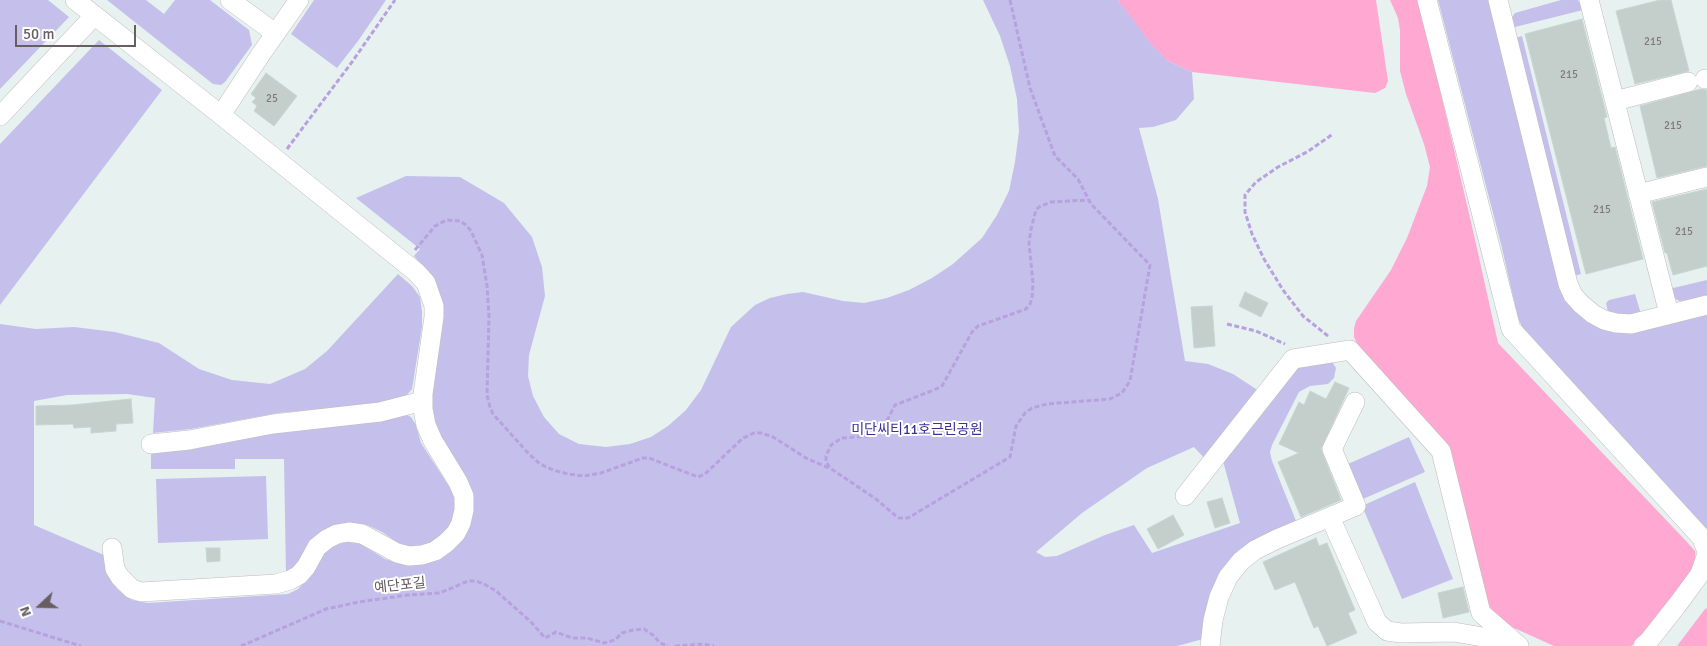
<!DOCTYPE html>
<html>
<head>
<meta charset="utf-8">
<style>
	body { margin:0 }
	#map { position:relative; width:1707px; height:646px; overflow:hidden; background:#e6f1f0; font-family:Signika,sans-serif }
	canvas { display:block }
	.north { position:absolute; left:15px; top:581px; width:50px; height:50px; -webkit-text-stroke:4px #fff; paint-order:stroke; rotate:249deg; font-size:14px; font-weight:700; line-height:20px; text-align:center; color:#685d61 }
	.north::after { content:''; display:block; margin:auto; width:18px; height:22px; background:#685d61; clip-path:polygon(50% 0,100% 100%,50% 72%,0 100%) }
	.scale { position:absolute; left:15px; top:25px; width:121px; height:22px; box-sizing:border-box; border:2px solid #685d61; border-top:0; padding-left:6px; font-size:15px; line-height:18px; white-space:nowrap; color:#685d61; -webkit-text-stroke:4px #fff; paint-order:stroke }
</style>
</head>
<body>
<div id="map">
<canvas width="1707" height="646"></canvas>
<div class="north">N</div>
<div class="scale">50 m</div>
</div>
<script>
const context = document.querySelector('canvas').getContext('2d');
context.lineJoin = 'round';
function paint(path, color) { context.fillStyle = color; context.fill(path, 'evenodd'); }
const poly = rows => new Path2D(rows.map(r => 'M' + r).join(''));
function strokePath(path, color, width, dash) { context.strokeStyle = color; context.lineWidth = width; context.lineCap = dash ? 'butt' : 'round'; context.setLineDash(dash || []); context.stroke(path); }
function drawText(font, color, halo, rows, align = 'center') {
  context.font = font + ' Signika,"Noto Sans KR",sans-serif'; context.lineWidth = 4; context.setLineDash([]); context.textBaseline = 'middle'; context.strokeStyle = halo; context.fillStyle = color; for (const [text, x, y, turn = 0] of rows) {
    context.save(); context.translate(x, y); context.rotate((+turn || 0) * Math.PI / 180); context.textAlign = isNaN(turn) ? turn : align; if (halo) context.strokeText(text, 0, 0); context.fillText(text, 0, 0); context.restore();
  }
}
paint(poly([
	[0,0,48,0,69,17,0,89],
	[107,0,146,0,164,14,175,0,210,0,249,30,252,45,225,82,221,85,213,84],
	[314,0,386,0,358,41,337,68,291,34],
	[983,0,1118,0,1168,61,1192,72,1194,99,1176,120,1153,127,1139,128,1158,199,1185,361,1208,364,1233,374,1259,391,1206,460,1194,447,1147,468,1082,513,1036,552,1045,557,1057,556,1105,535,1134,525,1152,553,1240,523,1223,461,1296,365,1331,360,1336,368,1334,378,1328,384,1310,386,1299,392,1272,445,1270,452,1272,461,1296,521,1295,526,1234,556,1225,566,1218,576,1214,586,1203,639,1177,646,0,646,0,324,36,329,74,327,115,332,159,343,199,369,232,380,270,384,305,369,327,351,398,274,412,286,420,297,422,312,422,327,412,389,406,396,389,403,278,413,191,429,153,433,155,398,127,394,67,395,34,401,34,525,104,555,113,582,117,589,132,600,148,603,288,594,298,589,310,576,325,552,333,545,347,542,359,543,385,559,399,563,415,565,432,561,446,555,457,546,468,529,443,448,429,410,443,317,433,279,414,256,420,249,356,198,406,176,460,177,504,203,532,237,542,267,545,296,529,355,528,376,533,396,544,417,559,434,579,444,606,447,630,444,651,437,668,426,686,410,701,390,731,327,755,305,770,298,787,294,803,292,843,301,864,303,887,298,909,290,932,278,953,264,982,238,997,215,1009,191,1015,162,1019,131,1017,99,1010,66,1000,36],
	[1438,0,1489,0,1560,289,1568,304,1578,314,1592,323,1707,314,1707,529,1534,345,1524,331,1518,318,1501,244],
	[1561,0,1578,0,1583,10,1511,28,1510,20,1515,13],
	[1522,36,1581,274,1571,277,1512,39],
	[99,40,162,90,0,305,0,144],
	[1707,280,1707,295,1689,300,1679,301,1673,297,1669,289],
	[1635,294,1641,314,1630,318,1608,312,1606,303,1609,300],
	[405,414,411,417,416,425,421,443,454,494,455,507,454,521,447,532,437,541,424,547,411,547,398,543,382,532,367,525,352,523,337,525,294,570,286,574,284,459,235,459,235,469,151,469,151,452,189,450,248,437],
	[1409,437,1425,472,1363,499,1348,464],
	[266,476,268,539,158,543,156,479],
	[1415,482,1453,579,1402,599,1362,506]
]), '#c4c0eb');
paint(poly([
	[1118,0,1376,0,1388,81,1385,88,1375,93,1192,72,1168,61,1151,44],
	[1390,0,1419,0,1474,235,1498,343,1687,542,1695,551,1696,564,1643,636,1631,646,1554,646,1514,628,1500,619,1492,610,1486,601,1445,445,1359,347,1354,337,1354,328,1356,321,1391,270,1407,238,1427,186,1430,167,1424,144,1406,94,1400,71,1400,30,1398,18],
	[1707,608,1707,646,1677,646,1705,609]
]), '#ffa8d1');
const building = poly([
	[1660,0,1671,0,1689,71,1635,84,1616,11,1660,0],
	[1582,19,1607,117,1604,118,1611,148,1615,147,1643,259,1586,274,1525,34,1582,19],
	[266,73,297,96,274,126,254,111,257,106,252,102,256,98,251,94,266,73],
	[1701,89,1707,90,1707,166,1657,178,1640,106,1701,89],
	[1707,189,1707,266,1673,275,1667,253,1665,253,1652,202,1707,189],
	[1245,292,1268,303,1261,317,1239,306,1245,292],
	[1212,306,1215,346,1194,348,1191,307,1212,306],
	[1335,382,1349,388,1321,449,1341,500,1301,517,1278,462,1299,453,1279,444,1299,402,1304,405,1310,391,1326,399,1335,382],
	[131,399,133,423,116,424,116,431,91,433,91,427,74,428,73,424,36,425,36,406,72,405,131,399],
	[1222,498,1230,523,1215,528,1207,502,1222,498],
	[1173,515,1184,535,1158,549,1147,529,1173,515],
	[1316,538,1319,546,1327,543,1355,610,1348,613,1357,633,1327,646,1318,626,1314,628,1295,582,1275,590,1263,562,1316,538],
	[206,548,220,548,220,561,207,562,206,548],
	[1463,587,1469,612,1443,618,1438,593,1463,587]
]);
paint(building, '#c4cfcc');
strokePath(building, '#c3d7d2', 1);
const minor = poly([
	[75,0,221,115,261,54,299,0],
	[230,0,275,33],
	[1427,0,1511,329,1702,538,1707,552],
	[1498,0,1568,284,1573,295,1581,304,1593,314,1604,320,1616,323,1631,324,1707,305],
	[1589,0,1669,314],
	[1705,79,1707,79],
	[1615,101,1688,82],
	[0,116,94,16],
	[1638,194,1707,177],
	[151,444,189,440,273,424,380,412,423,401],
	[1185,496,1293,359,1350,350,1441,451,1481,613,1519,646],
	[1330,517,1377,622,1387,631,1401,633,1454,632,1483,637,1510,646],
	[112,548,115,569,120,577,132,589,141,592,276,584,290,580,299,575,306,567,317,547,327,539,337,534,349,532,362,534,397,553,409,556,422,555,435,551,446,543,456,533,461,523,464,510,464,496,458,482,433,441,426,425,423,409,423,394,434,317,434,306,426,283,416,272,221,115],
	[1210,646,1213,620,1219,597,1228,577,1241,561,1255,550,1277,539,1356,506,1332,449,1355,402],
	[1643,646,1648,642,1678,604,1700,574,1707,554]
]);
strokePath(minor, '#c3babd', 20);
strokePath(poly([
	[1010,0,1030,88,1055,156,1078,179,1091,204,1150,265,1130,381,1122,393,1110,399,1047,404,1032,408,1025,413,1016,426,1010,457,908,518,899,518,896,516,876,499,830,468,826,462,826,456,831,445,842,438,870,436,881,432,895,405,934,390,942,386,972,332,978,326,1026,309,1030,304,1032,298,1033,283,1029,243,1031,229,1036,210,1039,207,1051,202,1088,200],
	[287,149,352,62,395,0],
	[415,250,435,226,447,220,460,221,466,225,471,231,482,255,487,286,489,317,487,395,490,407,493,414,528,453,540,464,553,470,568,474,584,476,601,473,643,458,649,458,698,477,705,474,743,438,754,433,761,433,773,437,806,458,829,468],
	[1227,324,1256,331,1285,344],
	[1328,336,1303,316,1283,290,1264,259,1252,234,1245,212,1245,195,1256,182,1278,167,1307,152,1333,134],
	[0,621,81,646],
	[241,646,326,609,359,602,408,595,440,593,468,581,476,581,484,584,496,591,532,623,545,638,556,632,572,638,587,638,604,643,615,640,622,633,633,630,644,629,653,635,660,643,668,646],
	[675,646,704,644,714,646]
]), '#b7a1de', 3, [5, 2.5]);
strokePath(minor, '#fff', 19);
drawText('11px', '#7f7a7c', null, [
	["215",1653,42],
	["215",1569,75],
	["25",272,99],
	["215",1673,126],
	["215",1602,210],
	["215",1684,232]
]);
drawText('14px', '#3d2f95', '#fff', [
	["미단씨티11호근린공원",917,430]
]);
drawText('14px', '#685d61', '#fff', [
	["예단포길",400,586,-6]
]);
</script>
</body>
</html>
